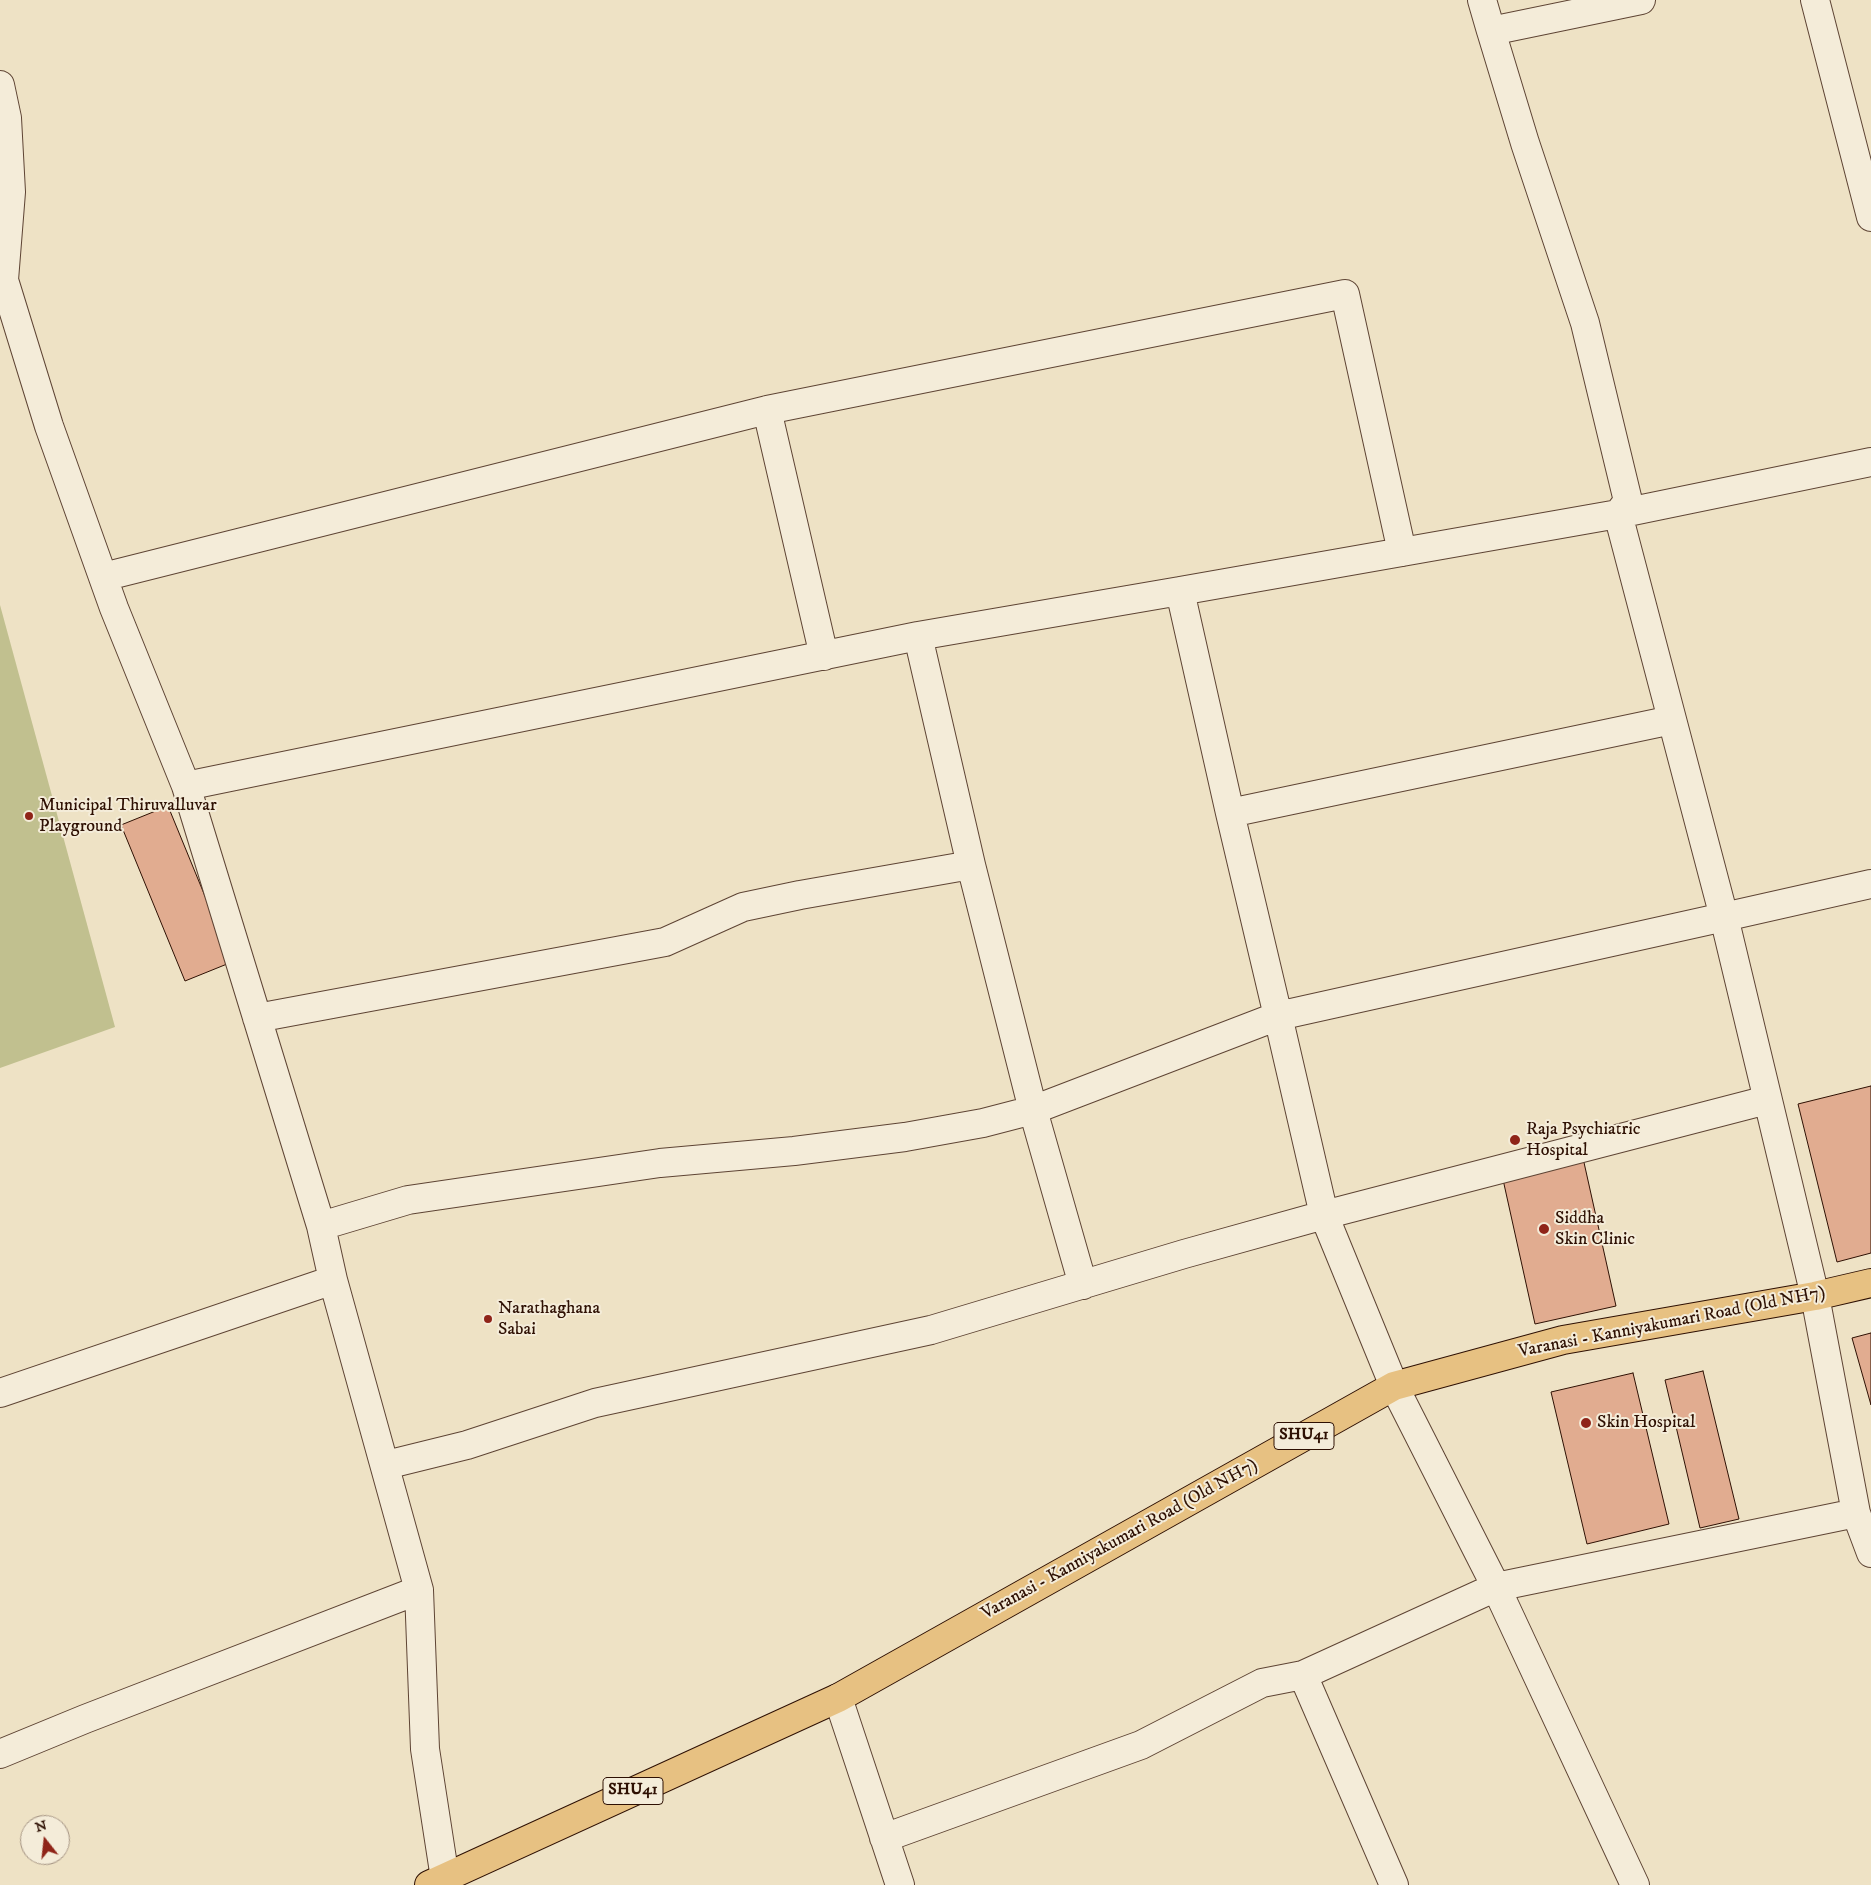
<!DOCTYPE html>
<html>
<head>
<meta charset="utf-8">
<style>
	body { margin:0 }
	#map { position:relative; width:1871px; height:1885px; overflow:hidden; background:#eee2c5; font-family:"IM FELL DW Pica",serif }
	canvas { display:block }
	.north { position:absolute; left:20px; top:1815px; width:50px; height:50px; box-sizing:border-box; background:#f4ecd9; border:1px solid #a59483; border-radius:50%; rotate:344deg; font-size:14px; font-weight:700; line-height:20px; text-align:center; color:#2e1003 }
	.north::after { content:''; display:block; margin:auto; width:18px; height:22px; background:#8f2418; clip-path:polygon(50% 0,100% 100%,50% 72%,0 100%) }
</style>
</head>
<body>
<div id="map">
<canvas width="1871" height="1885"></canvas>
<div class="north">N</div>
</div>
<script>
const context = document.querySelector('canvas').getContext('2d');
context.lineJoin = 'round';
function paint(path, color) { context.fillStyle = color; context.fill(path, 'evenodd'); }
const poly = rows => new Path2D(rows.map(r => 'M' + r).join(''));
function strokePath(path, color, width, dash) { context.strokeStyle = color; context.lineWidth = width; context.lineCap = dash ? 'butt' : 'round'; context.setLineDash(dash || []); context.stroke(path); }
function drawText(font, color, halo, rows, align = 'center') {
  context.font = font + ' "IM FELL DW Pica",serif'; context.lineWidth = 4; context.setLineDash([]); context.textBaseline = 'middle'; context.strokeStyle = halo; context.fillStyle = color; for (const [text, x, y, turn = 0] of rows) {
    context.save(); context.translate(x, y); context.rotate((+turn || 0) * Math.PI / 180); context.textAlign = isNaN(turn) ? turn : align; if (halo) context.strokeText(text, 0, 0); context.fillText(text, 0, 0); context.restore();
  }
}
paint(poly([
	[0,605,115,1027,0,1068]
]), '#c1c08f');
const building = poly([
	[168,806,232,962,185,981,121,825,168,806],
	[1871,1086,1871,1253,1837,1262,1798,1104,1871,1086],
	[1583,1158,1616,1306,1535,1324,1502,1175,1583,1158],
	[1871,1333,1871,1405,1852,1338,1871,1333],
	[1703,1371,1739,1519,1700,1528,1665,1380,1703,1371],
	[1633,1373,1669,1524,1587,1544,1551,1392,1633,1373]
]);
paint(building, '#e1ac90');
strokePath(building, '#2e1003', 1);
const minor = poly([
	[1482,0,1491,31],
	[1641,0,1491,31,1525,143,1585,323,1628,501,1618,514,1871,462],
	[1815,0,1871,217],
	[0,85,7,118,11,192,4,280,49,426,114,608,186,786,321,1226,333,1280,419,1590,425,1749,446,1885],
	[103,577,767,410],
	[824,656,767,410,1345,294,1402,552],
	[186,786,918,636],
	[1230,813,1672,720],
	[1871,884,1724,917,1815,1296,1856,1513,1871,1553],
	[257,1018,665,942,743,907,800,895,971,865],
	[321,1226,408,1200,660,1163,794,1151,905,1137,983,1123,1033,1110,1083,1285],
	[0,1393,333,1280],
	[386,1465,467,1445,595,1403,931,1330,1184,1254,1324,1215,1278,1016,1230,813,1180,591,918,636,971,865,1033,1110,1278,1016,1724,917,1618,514,1180,591],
	[1303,1675,1394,1885],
	[838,1698,900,1885],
	[0,1754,85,1719,419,1590],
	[884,1838,1141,1745,1262,1683,1303,1675,1496,1587,1856,1513],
	[1635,1885,1496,1587,1394,1386,1324,1215,1767,1100]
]);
const major = poly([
	[429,1885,838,1698,1394,1386,1563,1340,1815,1296,1871,1283]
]);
strokePath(minor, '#5e4434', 30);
strokePath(major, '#2e1003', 30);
strokePath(minor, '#f4ecd9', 28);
strokePath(major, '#e7c182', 28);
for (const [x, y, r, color] of [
	[29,816,5,"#8f2418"],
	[1515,1140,6,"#8f2418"],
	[1544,1229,6,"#8f2418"],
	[488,1319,5,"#8f2418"],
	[1586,1423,6,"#8f2418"]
]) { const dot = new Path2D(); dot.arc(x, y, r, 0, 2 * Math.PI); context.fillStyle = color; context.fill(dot); strokePath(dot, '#f4ecd9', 2); }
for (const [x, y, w] of [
	[1304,1436,60],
	[633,1791,60]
]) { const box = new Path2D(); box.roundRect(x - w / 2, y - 13.5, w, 27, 4); context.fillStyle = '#f4ecd9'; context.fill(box); strokePath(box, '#2e1003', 1); }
drawText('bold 16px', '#2e1003', null, [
	["SHU41",1304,1436],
	["SHU41",633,1791]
]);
drawText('18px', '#2e1003', '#f4ecd9', [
	["Municipal Thiruvalluvar",39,806],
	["Playground",39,827],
	["Raja Psychiatric",1526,1130],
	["Hospital",1526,1151],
	["Siddha",1555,1219],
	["Skin Clinic",1555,1240],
	["Narathaghana",498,1309],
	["Sabai",498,1330],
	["Skin Hospital",1597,1423]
], 'left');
drawText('18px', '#2e1003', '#f4ecd9', [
	["Varanasi - Kanniyakumari Road (Old NH7)",1672,1323,-11],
	["Varanasi - Kanniyakumari Road (Old NH7)",1120,1540,-29]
]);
</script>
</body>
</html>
